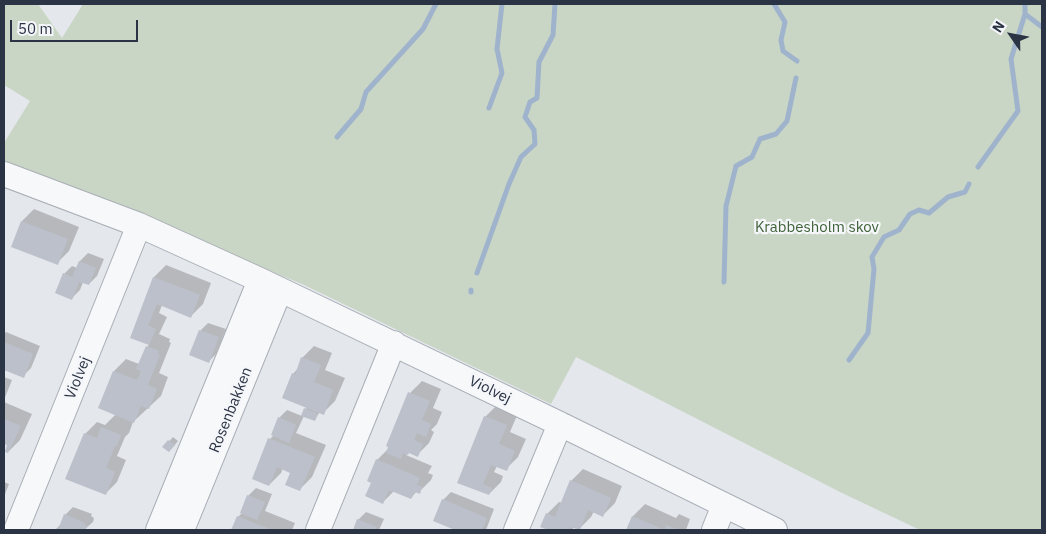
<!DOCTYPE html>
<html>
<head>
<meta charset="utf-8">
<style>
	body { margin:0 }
	#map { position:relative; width:1046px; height:534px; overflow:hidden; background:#e4e7ec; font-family:"IBM Plex Sans",sans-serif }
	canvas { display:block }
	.frame { position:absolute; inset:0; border:5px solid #2b3445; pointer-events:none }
	.north { position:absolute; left:986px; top:10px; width:50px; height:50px; -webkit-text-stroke:4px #f4f6f9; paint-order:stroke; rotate:303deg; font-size:14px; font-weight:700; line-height:20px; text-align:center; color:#2b3445 }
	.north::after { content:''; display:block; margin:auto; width:18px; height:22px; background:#2b3445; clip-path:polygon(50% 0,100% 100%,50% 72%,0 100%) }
	.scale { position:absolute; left:10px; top:20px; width:128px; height:22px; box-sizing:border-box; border:2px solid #2b3445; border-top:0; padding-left:6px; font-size:15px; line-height:18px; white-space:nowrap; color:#2b3445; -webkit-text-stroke:4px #f4f6f9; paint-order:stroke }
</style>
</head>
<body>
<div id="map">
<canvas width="1046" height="534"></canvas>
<div class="frame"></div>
<div class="north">N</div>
<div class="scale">50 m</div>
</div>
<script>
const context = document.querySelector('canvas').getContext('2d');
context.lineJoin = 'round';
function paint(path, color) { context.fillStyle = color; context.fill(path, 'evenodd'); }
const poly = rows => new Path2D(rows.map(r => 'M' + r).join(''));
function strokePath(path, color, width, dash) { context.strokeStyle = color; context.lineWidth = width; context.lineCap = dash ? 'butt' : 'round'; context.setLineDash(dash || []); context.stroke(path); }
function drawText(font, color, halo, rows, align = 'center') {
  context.font = font + ' "IBM Plex Sans",sans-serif'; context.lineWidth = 4.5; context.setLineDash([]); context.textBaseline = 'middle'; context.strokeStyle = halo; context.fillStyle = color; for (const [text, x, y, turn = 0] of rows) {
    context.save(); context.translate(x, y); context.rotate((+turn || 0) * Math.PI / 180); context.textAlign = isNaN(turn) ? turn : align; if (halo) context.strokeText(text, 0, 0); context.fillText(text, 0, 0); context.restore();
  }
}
paint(poly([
	[4,4,38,4,62,38,83,4,1042,4,1042,530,920,530,840,492,576,357,551,404,302,284,4,164,4,143,30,101,4,85]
]), '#c9d6c5');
paint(poly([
	[34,209,79,227,69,251,57,263,12,246,22,221],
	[88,253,104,259,97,276,89,284,83,282,80,290,72,298,64,274,72,266,77,268,80,261],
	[166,265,211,283,203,304,191,316,162,305,159,313,167,317,159,334,170,339,169,342,171,343,159,373,168,377,161,396,133,422,129,433,125,437,117,456,126,460,117,482,105,494,85,434,97,422,105,425,116,414,99,408,114,371,126,359,139,364,149,344,131,337,154,277],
	[208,323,226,329,216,354,208,362,200,331],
	[6,332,40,346,31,368,23,376,4,368,4,334],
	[314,346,332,353,325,370,345,378,335,401,323,413,320,412,314,420,304,416,296,433,326,445,312,477,300,489,292,472,283,468,281,473,269,485,270,439,274,435,279,418,287,410,302,416,307,407,293,374,298,368,302,358],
	[4,377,12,380,4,400],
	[422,381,441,389,433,408,442,412,437,424,431,430,434,432,429,443,417,455,409,452,406,455,432,466,428,473,433,475,431,480,419,492,417,491,411,498,394,491,383,502,373,482,377,460,389,448,388,446,410,393],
	[4,402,32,414,20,440,8,452,9,445,4,442],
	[497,405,518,413,510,432,526,439,518,457,506,469,497,466,494,472,503,476,501,482,489,494,459,482,485,417],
	[173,437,178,441,173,447,164,447],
	[583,469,622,486,615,503,603,515,594,511,591,517,579,529,574,527,572,530,573,530,552,530,542,526,547,514,559,502,562,503,571,481],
	[4,482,9,484,4,497],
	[256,488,272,494,265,511,295,523,292,530,233,530,238,517,242,513,248,496],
	[451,492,494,509,486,530,458,530,435,521,443,500],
	[645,504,676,518,679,514,690,519,686,530,627,530,633,516],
	[73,507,92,514,91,516,94,518,93,522,84,530,55,530,60,525,65,515],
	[366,512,384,519,379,530,354,530,358,520]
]), '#0003');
strokePath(poly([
	[774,4,785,22,781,40,783,51,797,61],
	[1025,4,1025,14,1042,27],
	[489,108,502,73,497,49,502,4],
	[337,137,361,109,366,92,423,29,436,4],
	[978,167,1018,111,1011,59,1025,14],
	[477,273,509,184,521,157,535,144,534,130,525,117,530,102,537,98,539,62,553,35,555,4],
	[724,282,726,206,736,166,752,157,760,139,776,134,787,121,796,78],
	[471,292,471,290],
	[849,360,868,333,874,269,872,257,884,237,899,230,910,214,919,210,929,213,948,197,965,192,969,184]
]), '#9fb4cc', 5);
paint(poly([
	[21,221,68,239,58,265,11,247],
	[79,261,96,268,89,285,79,282,72,300,55,293,63,273,72,277],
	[153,277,200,295,191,318,157,304,148,325,156,329,149,345,130,338],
	[199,330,219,337,209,363,189,355],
	[4,342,33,354,24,378,4,370],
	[146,346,159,351,158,355,160,355,148,385,157,389,149,409,141,406,134,423,98,408,113,371,137,380,141,371,136,369],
	[301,357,321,365,314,382,333,390,324,415,282,398,292,373,295,375],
	[408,392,430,401,422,420,431,424,426,437,417,433,414,440,423,444,418,457,409,453,408,455,403,453,401,459,386,453,388,447,386,446],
	[304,408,318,414,315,421,301,416],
	[484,416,507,425,499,444,515,451,507,471,491,465,483,484,492,488,489,495,457,483],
	[278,417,296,425,289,443,271,435],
	[4,419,21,426,8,453,5,452,7,445,4,444],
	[101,427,121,435,117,446,115,446,106,468,115,472,106,495,65,479,84,433,97,438],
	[268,438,315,457,300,491,285,485,290,473,277,467,269,486,252,479],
	[168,440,175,445,169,452,162,447],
	[376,459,420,478,417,485,422,487,420,494,415,492,411,499,389,490,383,504,365,496,371,483,367,481],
	[570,480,611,498,603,517,588,510,580,530,570,527,569,530,548,530,540,527,546,513,555,517],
	[247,495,265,502,257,520,240,513],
	[442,499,487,518,482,530,455,530,433,521],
	[64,514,85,523,84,524,87,526,85,530,58,530],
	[237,516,272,530,231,530],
	[632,516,665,530,666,525,678,530,626,530],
	[357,519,377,527,375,530,353,530]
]), '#bbc0ca');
const minor = poly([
	[4,174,139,225,260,280,560,424,775,530],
	[16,530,139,225],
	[158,530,260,280],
	[182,530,280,290],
	[318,530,394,343],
	[516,530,560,424],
	[714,530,724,505]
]);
strokePath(minor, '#a9aeb7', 26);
strokePath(minor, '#f7f8fa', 24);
drawText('15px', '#3f6138', '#f4f6f9', [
	["Krabbesholm skov",817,228]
]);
drawText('15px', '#2b3445', '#f4f6f9', [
	["Violvej",78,378,-68],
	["Violvej",490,390,26],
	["Rosenbakken",231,410,-68]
]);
</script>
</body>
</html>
